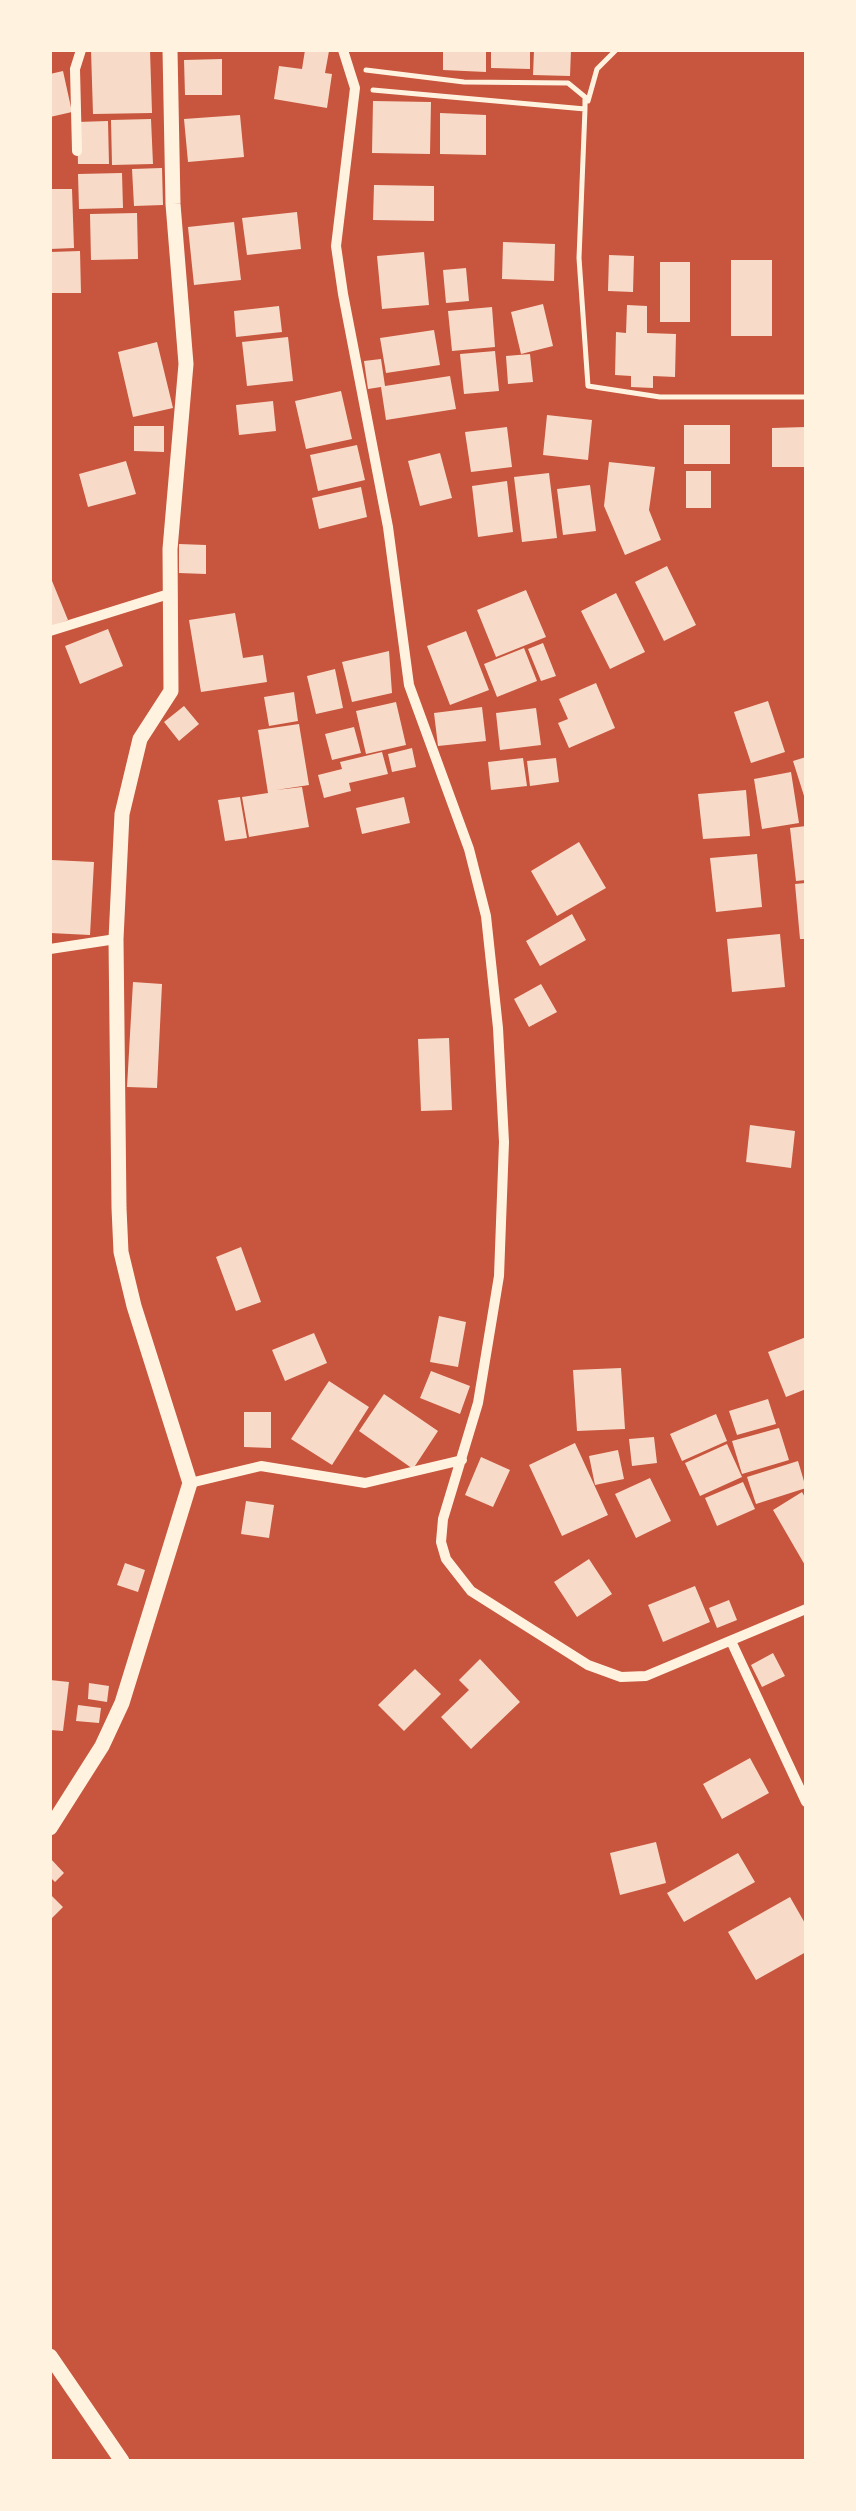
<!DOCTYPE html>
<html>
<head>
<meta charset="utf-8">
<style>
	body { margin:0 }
	#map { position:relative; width:856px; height:2511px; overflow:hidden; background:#c8553d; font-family:"IBM Plex Sans",sans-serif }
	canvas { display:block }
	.frame { position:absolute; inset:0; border:52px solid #fff3e0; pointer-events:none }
</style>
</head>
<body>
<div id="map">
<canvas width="856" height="2511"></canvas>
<div class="frame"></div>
</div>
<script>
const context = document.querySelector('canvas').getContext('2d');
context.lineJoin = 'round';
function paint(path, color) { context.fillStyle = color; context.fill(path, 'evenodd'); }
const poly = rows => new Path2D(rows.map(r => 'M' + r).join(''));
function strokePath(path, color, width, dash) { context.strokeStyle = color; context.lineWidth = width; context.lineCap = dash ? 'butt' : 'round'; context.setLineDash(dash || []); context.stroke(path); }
paint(poly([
	[91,50,150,50,152,113,93,114],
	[305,50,329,51,325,73,332,74,327,108,274,99,279,66,302,69],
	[443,50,486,50,486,72,443,70],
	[491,50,530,50,530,69,491,68],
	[534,50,571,50,570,76,533,75],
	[222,59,222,95,185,95,184,60],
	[63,71,72,112,50,117,50,74],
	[373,101,431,102,430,154,372,153],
	[440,113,486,115,486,155,440,154],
	[240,115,244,157,188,162,184,119],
	[151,119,153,164,112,165,111,120],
	[108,121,109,164,78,164,77,122],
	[162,168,163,205,134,206,132,169],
	[122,173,123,208,79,209,78,174],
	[374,185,434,186,434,221,373,220],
	[50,189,72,189,74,248,50,249],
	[297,212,301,249,247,255,242,218],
	[137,213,138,259,91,260,90,214],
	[234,222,241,280,194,285,188,227],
	[503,242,555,244,554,281,502,279],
	[80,251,81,293,50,293,50,252],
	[424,252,429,305,382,309,377,256],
	[609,255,634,256,633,292,608,291],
	[731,260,772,260,772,336,731,336],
	[660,262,690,262,690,322,660,322],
	[466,268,469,301,446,303,443,270],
	[543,304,553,346,521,354,511,312],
	[627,305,647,306,647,333,676,334,675,377,653,376,653,388,631,387,631,376,615,375,616,332,626,333],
	[279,306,282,332,236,337,234,311],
	[492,307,495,347,452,351,448,311],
	[434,330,440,365,386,373,380,338],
	[288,337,293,381,247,386,242,342],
	[157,342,173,408,133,417,118,352],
	[495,351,499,391,464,394,460,354],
	[530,354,533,382,508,384,506,356],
	[381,359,385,386,450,376,456,409,386,420,381,387,368,389,364,361],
	[341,391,352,439,306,449,295,401],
	[273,401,276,431,239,435,236,405],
	[547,415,592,420,588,460,543,455],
	[684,425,730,425,730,464,684,464],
	[134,426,164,426,164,452,134,451],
	[507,427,512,467,471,472,465,432],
	[806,427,806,467,772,467,772,428],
	[357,445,365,480,318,491,310,455],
	[440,453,452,498,420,506,408,461],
	[126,461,136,494,88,507,79,474],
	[609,462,655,467,649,510,661,540,625,555,604,506],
	[686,471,711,471,711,508,686,508],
	[549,473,557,538,522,542,514,477],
	[507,481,513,532,478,537,472,486],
	[590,485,596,531,563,535,557,489],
	[361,487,367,517,319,529,312,498],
	[179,544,206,545,206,574,179,573],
	[667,566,696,625,664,641,635,582],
	[50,576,68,620,50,627],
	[526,590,546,637,496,657,477,610],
	[616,593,645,652,610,669,581,611],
	[235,613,243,658,263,655,267,682,201,692,189,620],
	[108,629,123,666,80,684,65,646],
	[466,631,489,690,450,705,427,646],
	[543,643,556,676,541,681,528,649],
	[524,648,537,681,497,697,484,664],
	[389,651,392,693,352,702,342,662],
	[335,669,343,708,316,714,307,676],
	[596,683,615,728,569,748,558,723,568,719,559,699],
	[294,692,298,721,269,726,264,697],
	[768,701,785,752,751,763,734,712],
	[396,702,406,745,366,754,356,711],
	[184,706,199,724,179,741,164,722],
	[482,707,486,741,438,746,434,713],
	[536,708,541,745,500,750,496,713],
	[299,724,309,785,276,790,302,787,309,827,249,837,242,797,268,793,258,730],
	[354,727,361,753,332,760,325,734],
	[412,748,416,767,392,772,388,754],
	[382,752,388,774,349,783,351,791,324,798,318,775,342,769,340,762],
	[806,757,806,799,805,799,793,761],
	[523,758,527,786,491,790,488,762],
	[556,758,559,782,530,786,527,761],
	[791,772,799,823,762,829,754,779],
	[746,790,750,836,703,839,698,794],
	[240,797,247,838,225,841,218,800],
	[404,797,410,823,362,834,356,808],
	[806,826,806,880,796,881,790,828],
	[579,842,606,888,557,916,531,871],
	[757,854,762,907,716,912,710,858],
	[52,860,94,862,90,935,50,933],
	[806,883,806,939,800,939,795,884],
	[572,914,586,940,540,966,526,941],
	[780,934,785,987,732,992,727,939],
	[133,982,162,984,157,1088,127,1087],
	[541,984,557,1012,529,1027,514,999],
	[449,1038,452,1110,421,1111,418,1039],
	[750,1125,795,1131,791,1168,746,1162],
	[241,1247,261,1302,236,1311,216,1257],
	[439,1316,466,1322,458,1367,430,1362],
	[314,1333,327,1363,285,1381,272,1350],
	[806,1337,806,1389,786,1397,768,1352],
	[621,1368,625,1429,577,1431,573,1370],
	[431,1371,470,1386,460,1414,420,1398],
	[329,1381,369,1407,332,1465,291,1439],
	[384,1394,438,1431,413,1469,359,1431],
	[768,1399,776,1424,737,1435,729,1411],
	[244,1412,271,1412,271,1448,244,1447],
	[716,1414,727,1441,682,1461,670,1434],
	[779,1428,789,1460,742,1474,732,1441],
	[654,1437,657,1463,632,1466,629,1439],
	[575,1443,608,1515,562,1536,529,1465],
	[727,1444,742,1477,700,1496,685,1463],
	[618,1450,624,1479,595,1485,589,1456],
	[481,1457,510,1470,493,1507,465,1495],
	[798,1461,806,1488,756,1504,747,1477],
	[650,1478,671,1521,636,1538,615,1494],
	[743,1482,755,1509,717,1526,705,1498],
	[802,1492,806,1499,806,1567,773,1510],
	[246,1501,274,1505,269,1538,241,1534],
	[589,1559,612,1594,577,1617,554,1582],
	[125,1563,145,1570,138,1592,117,1585],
	[695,1586,710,1622,663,1642,648,1605],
	[729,1600,737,1620,717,1628,709,1608],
	[773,1653,785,1676,762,1687,751,1665],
	[480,1659,520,1702,471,1749,441,1717,469,1690,459,1680],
	[415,1669,441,1694,404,1731,378,1705],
	[50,1680,69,1682,63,1731,50,1730],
	[89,1683,109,1686,107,1702,88,1699],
	[78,1705,101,1708,99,1723,76,1721],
	[750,1758,769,1793,722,1819,703,1784],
	[656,1842,666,1883,620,1895,610,1853],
	[738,1853,755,1882,684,1922,667,1893],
	[50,1858,64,1873,55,1882,50,1877],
	[50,1894,63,1907,50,1920],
	[790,1897,806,1925,806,1952,756,1980,728,1932]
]), '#f7dbc8');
strokePath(poly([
	[366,70,464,82,568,83,585,97,585,109],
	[373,90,585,109,579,258,588,386,660,397,806,397],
	[588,101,597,69,616,50]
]), '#fff3e0', 5);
strokePath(poly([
	[343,50,355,88,336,246,343,294,388,527,409,685,469,849,486,916,498,1028,504,1142,499,1276,478,1403,443,1519,441,1542,446,1559,471,1591,588,1665,621,1677,646,1676,806,1609],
	[77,151,75,69,81,50],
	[50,631,172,593],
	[50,949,116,939],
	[190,1483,261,1466,365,1483,462,1460],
	[731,1641,806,1802]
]), '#fff3e0', 10);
strokePath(poly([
	[50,1828,102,1746,122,1703,190,1483,134,1306,121,1252,119,1208,116,939,122,814,140,739,171,691,170,549,186,364,173,204,170,50],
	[50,2356,122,2461]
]), '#fff3e0', 15);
</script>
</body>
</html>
